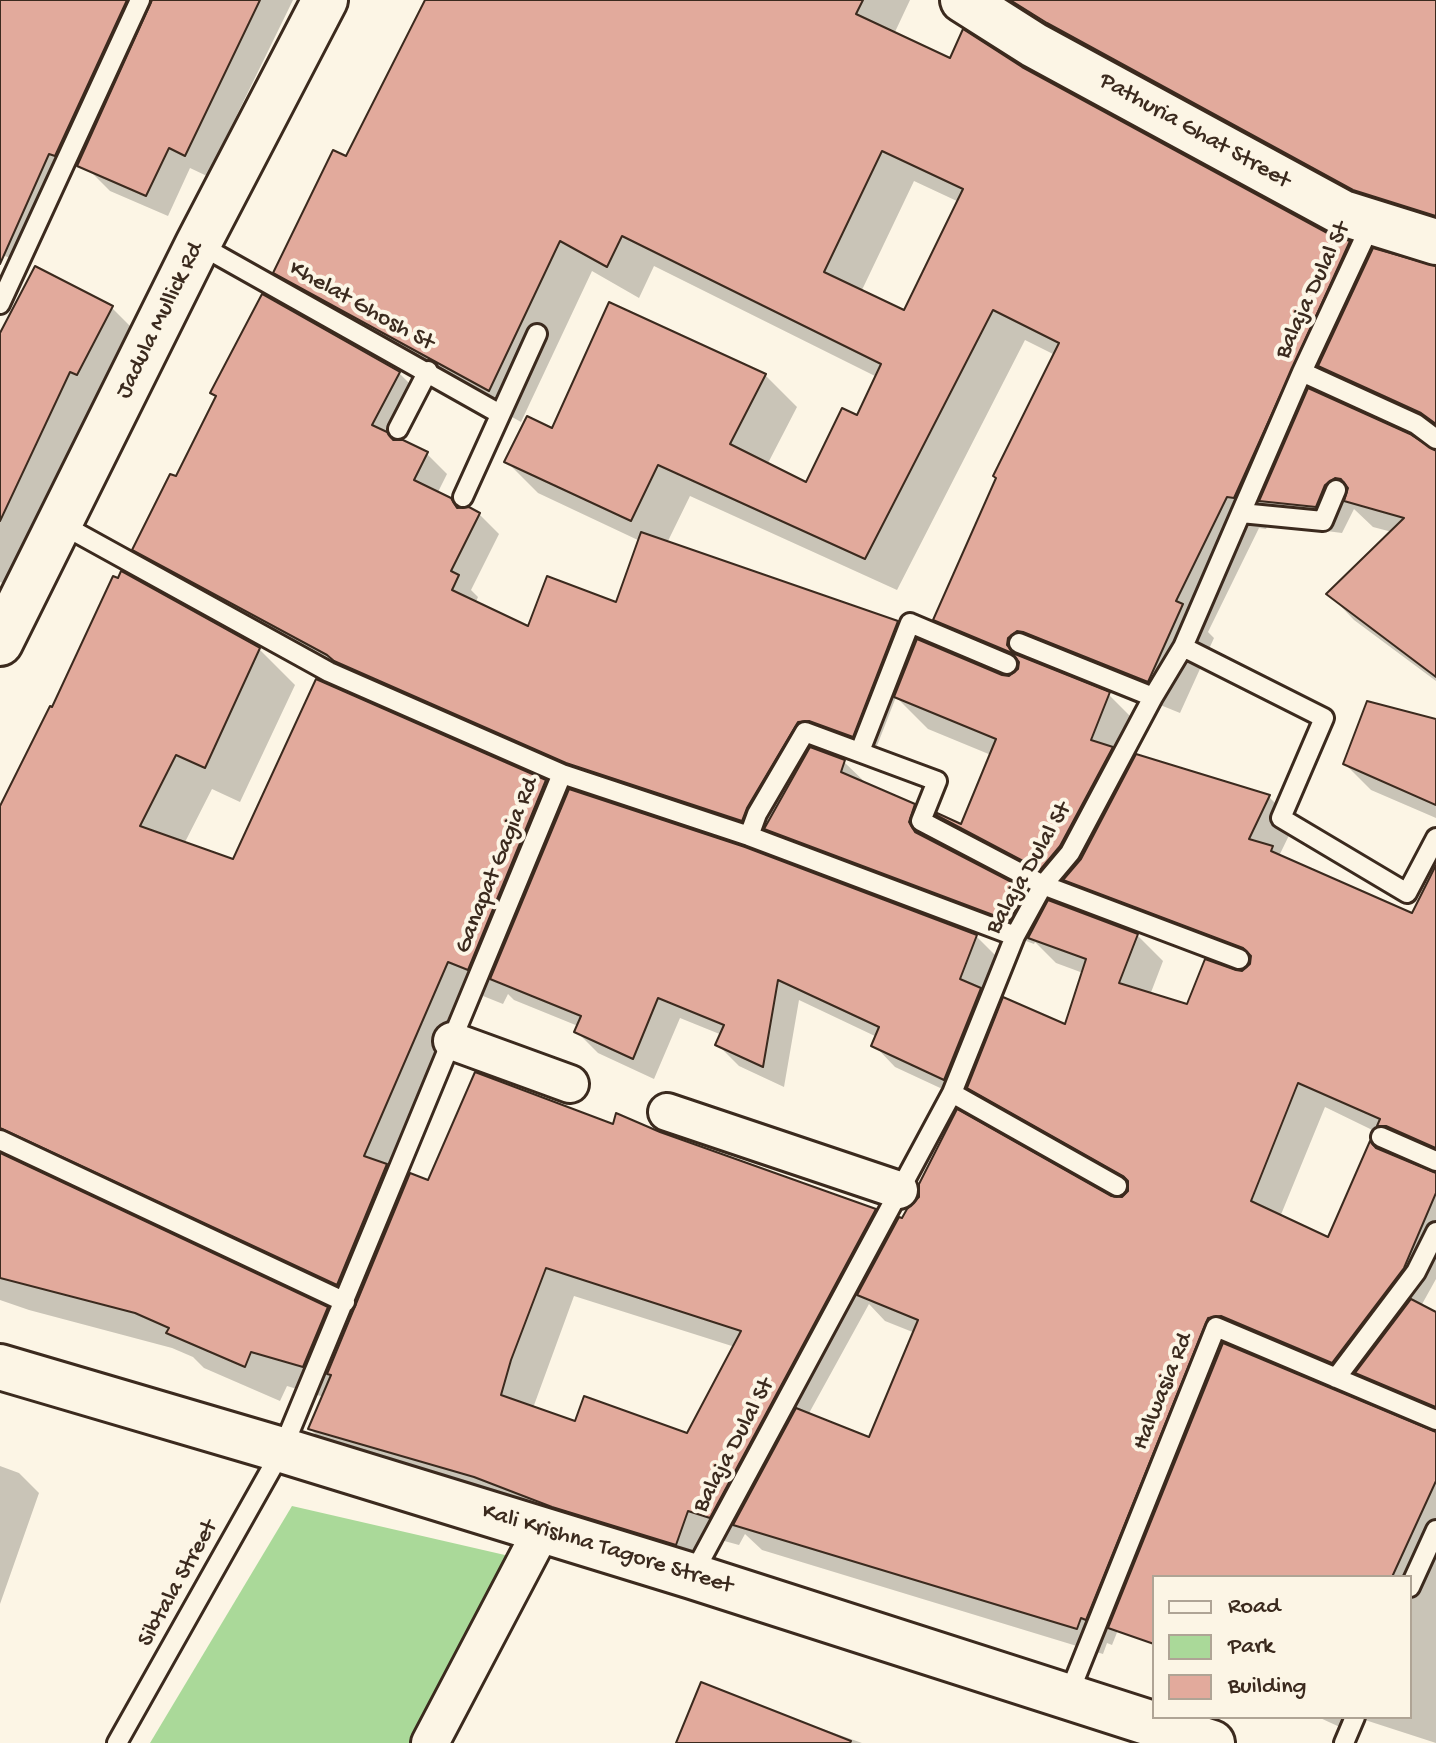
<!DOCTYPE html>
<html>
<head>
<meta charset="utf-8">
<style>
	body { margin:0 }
	#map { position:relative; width:1436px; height:1743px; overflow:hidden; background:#fcf5e5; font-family:"Gochi Hand",sans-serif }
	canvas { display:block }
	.legend { position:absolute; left:1152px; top:1575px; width:260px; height:144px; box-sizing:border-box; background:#fcf5e5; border:2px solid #afa495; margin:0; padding:10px 14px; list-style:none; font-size:24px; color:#3b2a1e }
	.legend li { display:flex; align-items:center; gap:16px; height:40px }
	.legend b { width:40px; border:2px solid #afa495 }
</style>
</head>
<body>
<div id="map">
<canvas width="1436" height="1743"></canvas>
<ul class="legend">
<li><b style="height:10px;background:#fcf5e5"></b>Road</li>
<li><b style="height:22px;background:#aad999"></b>Park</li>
<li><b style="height:22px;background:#e2aa9c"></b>Building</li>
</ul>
</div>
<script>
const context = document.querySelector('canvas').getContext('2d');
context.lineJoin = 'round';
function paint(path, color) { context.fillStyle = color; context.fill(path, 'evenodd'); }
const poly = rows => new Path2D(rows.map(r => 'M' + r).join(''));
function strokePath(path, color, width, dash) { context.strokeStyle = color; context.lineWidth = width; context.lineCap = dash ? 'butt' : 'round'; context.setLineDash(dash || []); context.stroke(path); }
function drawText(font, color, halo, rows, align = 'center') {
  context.font = font + ' "Gochi Hand",sans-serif'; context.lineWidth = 8; context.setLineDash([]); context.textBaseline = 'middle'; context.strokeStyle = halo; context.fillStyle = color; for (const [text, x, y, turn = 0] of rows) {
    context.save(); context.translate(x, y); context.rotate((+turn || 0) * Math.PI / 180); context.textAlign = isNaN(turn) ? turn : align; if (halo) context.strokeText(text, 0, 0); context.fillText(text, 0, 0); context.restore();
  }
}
paint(poly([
	[292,1506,544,1564,447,1743,150,1743]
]), '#aad999');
paint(poly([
	[0,0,132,0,62,166,71,175,30,266,0,254],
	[170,0,293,0,207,176,190,168,168,216,110,191,89,170],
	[427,0,910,0,894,34,950,60,1021,69,1331,237,1349,243,1368,263,1436,268,1436,433,1334,379,1325,398,1436,452,1436,681,1354,620,1329,594,1392,532,1373,527,1354,509,1342,533,1288,526,1274,512,1266,529,1259,528,1208,632,1214,638,1180,713,1057,663,1049,662,1042,668,1108,694,1140,726,1126,762,1131,768,1269,797,1295,823,1279,856,1413,916,1436,870,1436,1161,1325,1107,1280,1217,1329,1240,1376,1150,1436,1175,1436,1279,1421,1306,1436,1314,1436,1421,1384,1398,1365,1380,1359,1388,1234,1344,1232,1349,1436,1432,1436,1743,1362,1719,1355,1734,1318,1717,1410,1717,1410,1577,1154,1577,1154,1632,1126,1610,1112,1645,1107,1643,1103,1654,762,1550,745,1534,739,1545,717,1539,704,1572,339,1457,310,1429,324,1397,287,1386,280,1401,204,1368,193,1357,172,1348,29,1310,0,1300,0,811,259,649,295,685,240,802,212,789,184,844,235,861,317,681,545,782,565,802,976,936,998,958,984,993,1000,1010,1066,1026,1083,973,1056,963,1035,942,1034,944,791,853,767,828,762,840,589,782,357,681,155,569,134,549,177,479,399,373,420,394,394,442,427,454,447,474,437,494,450,500,459,509,479,514,499,534,471,590,478,597,475,604,529,629,617,605,640,541,538,493,506,461,553,430,765,375,797,407,767,465,807,484,858,418,877,377,654,266,639,298,592,271,521,422,307,302,275,270,347,158],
	[914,181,959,202,905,313,861,292],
	[1025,340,1055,355,936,619,968,651,1017,672,1010,678,1002,677,917,644,897,623,667,543,690,496,897,590],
	[896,697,928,729,991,755,963,826,940,817,970,847,1092,905,1251,966,1188,1007,1150,995,1163,961,1137,935,1045,911,1025,892,934,843,938,830,914,805,869,786,844,762,814,750,818,742,873,756],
	[508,994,514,1000,578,1026,576,1031,598,1053,654,1079,680,1018,722,1035,718,1045,739,1066,784,1087,799,1000,877,1037,874,1045,895,1067,966,1100,971,1089,996,1113,1130,1189,1123,1199,894,1230,875,1210,660,1134,614,1127,429,1182,406,1186,403,1183,483,996,503,1004],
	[34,1163,42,1164,355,1311,347,1329,327,1309,27,1168],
	[574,1296,735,1347,688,1435,576,1423,533,1408],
	[869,1304,885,1321,915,1333,870,1439,808,1415],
	[979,0,1436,0,1436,231,1433,236],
	[112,308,137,333,103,399,96,395,7,585,0,582,0,337],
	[1436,722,1436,818,1371,790,1345,764],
	[0,1466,19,1473,39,1493,0,1604],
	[817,1727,862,1743,679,1743,816,1730]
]), '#0003');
const building = poly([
	[0,0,127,0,55,156,49,154,0,264,0,0],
	[152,0,260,0,185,156,169,148,146,196,77,166,152,0],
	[425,0,863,0,856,14,950,58,963,29,1022,67,1331,235,1350,241,1234,498,1227,497,1176,601,1183,604,1148,682,1023,632,1017,631,1008,638,1007,645,1015,654,1110,692,1091,740,1113,747,1060,846,1040,870,936,815,937,813,961,824,996,739,894,697,917,639,1002,675,1009,676,1018,669,1019,662,1012,653,933,620,996,478,993,476,1059,343,993,310,865,559,658,465,631,521,504,462,527,416,552,428,609,302,766,374,730,444,806,482,842,408,857,415,881,364,622,236,607,267,560,241,489,391,273,273,333,150,346,156,425,0],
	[882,151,963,189,904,310,824,272,882,151],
	[1010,0,1436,0,1436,216,1353,190,1047,23,1010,0],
	[1373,248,1436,266,1436,424,1421,413,1318,366,1373,248],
	[35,266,113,306,77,375,70,372,0,521,0,333,35,266],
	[262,294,400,372,372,425,387,432,393,440,403,440,428,452,414,480,451,498,457,508,469,507,480,513,451,571,459,575,452,590,528,626,547,576,616,602,641,532,898,621,853,737,809,721,798,722,747,808,742,821,566,763,334,661,327,655,132,550,170,474,176,476,216,396,210,393,262,294],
	[1308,388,1410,434,1436,451,1436,677,1326,594,1404,518,1344,501,1348,488,1341,479,1335,478,1325,485,1316,507,1259,501,1308,388],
	[121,571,260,648,205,768,176,755,140,826,233,859,316,679,546,780,468,970,448,962,364,1156,387,1164,337,1285,0,1128,0,806,50,706,52,707,113,576,118,578,121,571],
	[1367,701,1436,719,1436,805,1343,764,1367,701],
	[810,747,845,760,841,772,915,804,909,822,915,832,1027,890,1009,921,764,829,810,747],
	[1136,754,1270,795,1249,839,1273,846,1271,851,1412,913,1436,865,1436,1148,1386,1126,1377,1126,1380,1119,1298,1083,1251,1201,1328,1237,1370,1141,1376,1148,1436,1173,1436,1193,1404,1268,1332,1363,1221,1316,1208,1318,1086,1620,1081,1618,1077,1629,733,1525,796,1408,869,1437,918,1320,857,1295,899,1217,902,1218,907,1209,919,1197,919,1184,957,1109,1111,1196,1122,1197,1128,1191,1128,1181,1123,1176,967,1088,1003,997,1065,1024,1086,959,1028,938,1048,900,1138,934,1119,983,1187,1004,1205,959,1236,970,1242,971,1250,964,1251,956,1243,948,1063,880,1081,859,1136,754],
	[569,789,745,847,977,935,960,979,981,988,944,1080,871,1046,879,1027,778,980,763,1067,715,1045,724,1025,658,998,633,1059,574,1032,581,1016,490,979,569,789],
	[475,1072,613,1124,616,1113,660,1132,876,1209,710,1518,688,1511,676,1545,552,1507,474,1477,308,1429,331,1375,327,1374,410,1173,428,1180,475,1072],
	[546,1268,741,1331,687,1433,584,1396,575,1421,501,1395,511,1360,546,1268],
	[0,1153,328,1307,303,1367,251,1352,245,1367,166,1333,169,1328,135,1313,0,1278,0,1153],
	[1411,1299,1436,1312,1436,1407,1355,1373,1411,1299],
	[1223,1343,1436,1432,1436,1481,1392,1577,1154,1577,1154,1644,1108,1628,1223,1343],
	[701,1682,851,1741,850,1743,676,1743,701,1682]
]);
paint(building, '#e2aa9c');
strokePath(building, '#3b2a1e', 2);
const lane = poly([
	[198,244,500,414],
	[0,304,140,0],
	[1302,372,1416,424,1436,439],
	[398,429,428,371],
	[463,497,537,334],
	[1241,513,1323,521,1336,490],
	[61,524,329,672,562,774,282,1450,117,1743],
	[1019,643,1153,697],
	[1183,647,1324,718,1281,818,1407,893,1436,838],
	[860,751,910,623,1007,664],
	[562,774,749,836,1015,936],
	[749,836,757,814,805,732,937,781,921,821,1043,885,1239,959],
	[952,1093,1117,1186],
	[1381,1137,1436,1161],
	[0,1140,345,1302],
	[1336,1378,1416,1272,1436,1232],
	[692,1576,952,1093,1015,936,1043,885,1070,853,1153,697,1183,647,1302,372,1372,222],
	[1410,1587,1436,1530],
	[1068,1696,1216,1327,1436,1420],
	[1344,1743,1355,1717]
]);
const street = poly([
	[452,1041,570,1084],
	[667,1112,899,1190],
	[430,1743,542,1530]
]);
const secondary = poly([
	[963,0,1034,45,1343,213,1436,242],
	[0,643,198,244,325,0],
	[0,1367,282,1450,692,1576,1212,1743]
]);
strokePath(lane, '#3b2a1e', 24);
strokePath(street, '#3b2a1e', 42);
strokePath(secondary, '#3b2a1e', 50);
strokePath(lane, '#fcf5e5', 18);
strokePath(street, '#fcf5e5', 36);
strokePath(secondary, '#fcf5e5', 44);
drawText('24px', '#3b2a1e', '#fcf5e5', [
	["Pathuria Ghat Street",1194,132,29],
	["Balaja Dulal St",1314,291,-65],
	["Khelat Ghosh St",361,307,29],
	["Jadula Mullick Rd",161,321,-64],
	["Ganapat Gagia Rd",498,866,-68],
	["Balaja Dulal St",1030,869,-60],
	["Halwasia Rd",1164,1392,-68],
	["Balaja Dulal St",735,1446,-62],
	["Kali Krishna Tagore Street",607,1550,17],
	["Sibtala Street",179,1584,-61]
]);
</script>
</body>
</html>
